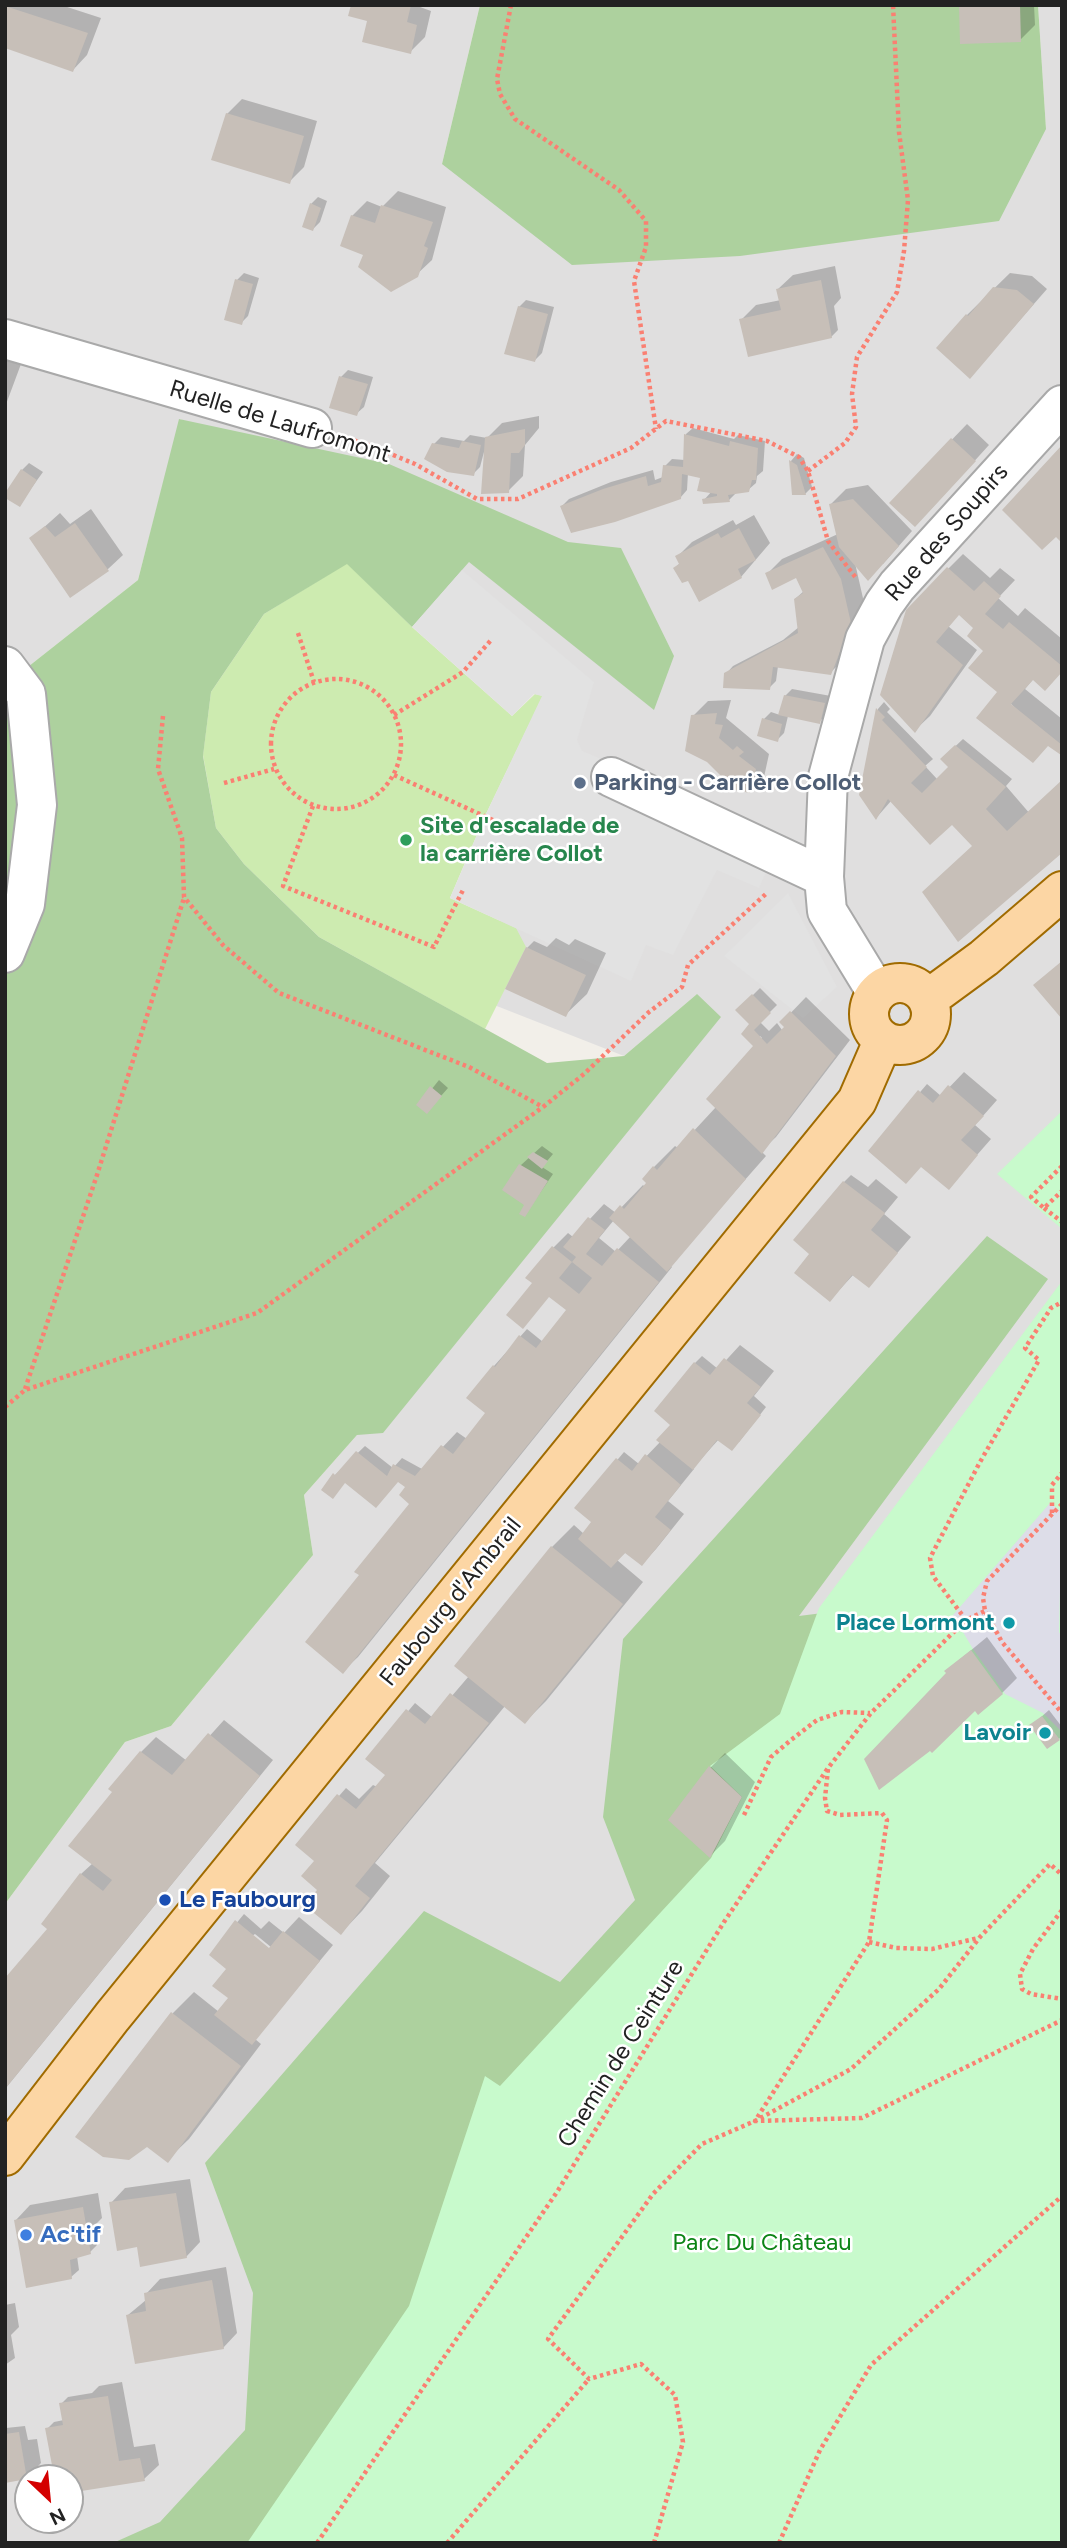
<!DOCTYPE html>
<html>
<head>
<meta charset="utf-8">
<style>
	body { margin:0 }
	#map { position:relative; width:1067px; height:2548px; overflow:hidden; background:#f2efe9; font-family:Figtree,sans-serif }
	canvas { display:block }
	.frame { position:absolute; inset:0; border:7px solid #222; pointer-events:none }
	.north { position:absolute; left:14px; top:2464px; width:70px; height:70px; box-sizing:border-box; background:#fff; border:2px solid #a7a7a7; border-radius:50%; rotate:154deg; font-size:19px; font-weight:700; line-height:28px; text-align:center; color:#222 }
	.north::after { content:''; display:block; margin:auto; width:24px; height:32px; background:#d40000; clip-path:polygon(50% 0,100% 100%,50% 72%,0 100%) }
</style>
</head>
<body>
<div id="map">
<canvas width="1067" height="2548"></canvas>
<div class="frame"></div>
<div class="north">N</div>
</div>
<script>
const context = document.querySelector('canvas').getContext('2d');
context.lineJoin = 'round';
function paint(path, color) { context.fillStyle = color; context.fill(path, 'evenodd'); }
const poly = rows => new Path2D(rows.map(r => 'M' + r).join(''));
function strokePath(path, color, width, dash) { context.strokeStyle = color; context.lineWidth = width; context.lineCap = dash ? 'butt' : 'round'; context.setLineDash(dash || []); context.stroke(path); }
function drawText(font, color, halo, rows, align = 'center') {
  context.font = font + ' Figtree,sans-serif'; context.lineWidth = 5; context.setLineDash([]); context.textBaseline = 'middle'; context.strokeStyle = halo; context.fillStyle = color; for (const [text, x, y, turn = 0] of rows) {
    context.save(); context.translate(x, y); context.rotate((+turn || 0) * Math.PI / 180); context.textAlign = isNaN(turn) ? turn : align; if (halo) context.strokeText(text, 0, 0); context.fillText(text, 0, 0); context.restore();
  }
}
paint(poly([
	[5,5,480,5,442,164,1046,129,1038,5,1062,5,1062,2543,5,2543,5,1904,125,1742,171,1726,313,1555,304,1495,357,1435,697,994,624,1056,484,1001,542,696,412,627,461,569,180,419,138,580,5,685],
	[28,2478,70,2478,70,2520,28,2520]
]), '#e0dfdf');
paint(poly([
	[347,563,412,627,512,716,535,694,543,696,485,816,450,898,516,928,526,947,485,1029,319,937,244,864,216,828,203,755,211,692,264,614]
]), '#cdebb0');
paint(poly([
	[480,5,1038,5,1046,129,999,221,740,256,572,265,442,164],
	[179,419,389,464,568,542,621,548,674,656,654,710,469,562,412,627,347,564,264,614,211,692,203,756,216,828,244,864,319,937,547,1063,624,1056,697,994,721,1017,383,1433,357,1435,304,1495,313,1555,171,1726,125,1742,5,1904,5,685,138,580],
	[987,1236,1048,1279,799,1616,870,1607,1062,2543,113,2543,160,2522,245,2430,253,2293,205,2163,424,1911,560,1982,635,1900,603,1817,623,1639]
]), '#add19e');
paint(poly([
	[1062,1111,1062,1229,997,1174],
	[1062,1281,1062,2543,247,2543,409,2306,485,2076,500,2086,711,1858,742,1797,710,1766,780,1714,819,1608]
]), '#c8facc');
paint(poly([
	[462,570,594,682,577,740,582,751,783,834,759,888,717,870,673,955,646,945,631,981,450,898,485,816,542,696,534,694,512,716,412,627],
	[788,893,837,987,803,1018,724,956]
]), '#e2e2e2');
paint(poly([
	[1050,1503,1062,1512,1059,1632,1062,1637,1062,1732,1043,1713,1005,1694,973,1649,953,1615]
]), '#dddde8');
paint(poly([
	[5,5,61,5,101,18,87,55,73,70,5,20],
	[353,5,421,5,420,7,431,11,425,37,410,52],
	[960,5,1034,5,1035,25,1020,40],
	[242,99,317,121,304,167,289,182,227,114],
	[398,191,446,207,432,260,416,275,365,254,352,216,367,201,382,207],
	[318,197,327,201,320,222,313,229,311,204],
	[835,266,841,298,834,306,838,330,831,337,741,320,756,305,781,300,778,289,793,275],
	[244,273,259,278,248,316,241,323,237,280],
	[1010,273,1032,276,1047,289,970,377,967,315],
	[526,300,554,307,542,353,535,360,519,307],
	[5,358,21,364,5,407],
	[348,370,373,377,364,407,356,414,341,377],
	[539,416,539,428,525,445,523,476,508,491,486,452,484,452,480,467,473,474,434,444,441,437,464,441,470,435,487,438,502,423],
	[967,424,989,445,930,510,892,502],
	[693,428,734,439,738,435,765,441,763,471,757,476,756,483,748,490,736,493,729,500,704,500,712,491,702,476,688,473,687,490,680,498,562,506,569,499,611,482,653,470,655,480,663,477,665,466,672,459,685,460,686,434],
	[797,454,804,458,812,487,805,494,794,493,791,461],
	[29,463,43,472,19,505,22,470],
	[868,485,912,531,883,564,855,563,865,607,845,658,830,673,778,666,776,681,769,688,726,674,733,666,783,640,799,627,795,599,804,591,797,575,767,574,782,559,838,534,831,504,846,489],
	[91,509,123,555,108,569,70,595,32,538,60,513,70,524],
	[754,515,770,543,741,577,675,568,680,563,677,557,692,542,733,520,736,525],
	[963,554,990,578,1000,568,1015,580,998,598,1018,616,1025,608,1062,639,1062,672,1034,678,1025,689,1062,719,1061,753,999,692,991,644,959,614,948,626,977,650,930,716,915,730,928,589],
	[792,689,831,696,826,715,819,722,788,716,784,733,777,740,764,719,771,712,780,715,785,696],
	[731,700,726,718,769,754,764,777,749,791,693,716,708,701],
	[884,702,890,709,887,712,933,759,925,766,937,779,950,767,942,759,963,739,1012,779,1006,786,1062,851,974,845,953,822,891,801,877,817,872,741,878,709],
	[556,938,569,945,575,939,606,953,587,994,565,1015,527,948,534,941,547,947],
	[760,988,777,1005,760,1022,769,1031,777,1023,782,1030,787,1027,782,1022,806,997,850,1040,776,1137,761,1151,766,1156,670,1265,672,1267,358,1657,343,1671,362,1574,412,1504,408,1487,398,1480,346,1482,323,1489,335,1475,365,1446,393,1468,402,1458,422,1469,457,1432,467,1439,487,1413,469,1398,494,1366,527,1329,543,1342,568,1310,534,1283,553,1248,568,1233,573,1237,604,1204,616,1213,643,1185,645,1187,654,1167,675,1146,678,1148,716,1107,709,1099,762,1038,760,1036,753,1043,751,1024,738,1010],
	[614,1220,631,1236,616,1252,599,1238],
	[964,1072,997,1100,975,1125,991,1139,949,1187,922,1166,870,1151,927,1084,941,1096],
	[439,1080,448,1088,433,1105,419,1105],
	[542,1146,553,1154,542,1167,553,1174,525,1215,527,1204,504,1189,521,1165],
	[851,1175,868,1187,876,1179,898,1197,884,1214,911,1237,869,1286,854,1274,830,1300,820,1244,844,1182],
	[740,1345,774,1371,754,1396,766,1407,739,1442,719,1439,693,1468,694,1469,668,1501,684,1514,656,1549,642,1564,626,1552,617,1560,643,1582,546,1701,525,1722,505,1706,375,1863,390,1876,362,1911,341,1933,320,1889,324,1853,297,1844,346,1788,359,1799,373,1785,377,1787,387,1775,368,1759,415,1703,433,1718,469,1676,456,1666,552,1547,574,1525,584,1534,600,1514,577,1508,624,1452,639,1464,661,1441,672,1425,695,1363,702,1356,718,1369],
	[987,1637,1017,1678,1002,1693,975,1709,930,1749,948,1673,946,1671],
	[1049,1710,1062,1727,1062,1736,1059,1739,1032,1725],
	[224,1720,273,1760,5,2089,5,2008,81,1874,93,1863,115,1792,141,1752,156,1737,187,1761],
	[725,1753,755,1782,725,1841,710,1856,670,1820,711,1767],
	[244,1914,261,1929,269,1921,284,1933,299,1917,333,1945,255,2039,261,2044,189,2139,167,2160,173,2013,194,1992,219,2012,231,1998,228,1968,211,1954],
	[255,1934,277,1952,275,1954,252,1936],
	[190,2179,200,2242,186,2257,111,2203,125,2188],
	[98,2193,102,2218,94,2226,95,2231,60,2239,60,2242,96,2235,97,2245,90,2252,77,2256,79,2270,71,2277,16,2220,30,2205],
	[226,2267,237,2333,223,2348,128,2315,146,2300,146,2294,160,2279],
	[15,2303,19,2327,11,2335,15,2358,5,2365,5,2305],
	[122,2382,134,2447,155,2444,159,2465,144,2479,74,2470,47,2429,54,2422,64,2420,61,2404,68,2397,92,2393,99,2386],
	[5,2424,6,2428,25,2426,28,2440,37,2439,41,2463,26,2478,5,2481]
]), '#0003');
paint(poly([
	[351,5,411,5,407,22,417,25,411,54,362,42,367,21,348,16],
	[959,5,1020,5,1021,42,960,44],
	[5,6,88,33,73,72,5,48],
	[226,113,304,136,290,184,211,160],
	[310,203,321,208,313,231,302,227],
	[381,205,433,222,424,246,428,248,418,277,391,292,358,267,363,255,340,246,351,215,375,223],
	[235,279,253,284,242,325,224,320],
	[821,280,832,338,748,357,739,319,781,310,776,289],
	[993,287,1017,290,1034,304,970,379,936,348,966,314,968,316],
	[518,306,548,314,535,362,504,354],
	[339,376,368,384,357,416,329,408],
	[525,429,525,445,519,453,511,453,509,493,481,494,485,437],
	[684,434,729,446,730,441,758,448,756,480,752,480,749,492,728,495,730,502,703,504,702,499,717,496,717,494,697,491,700,478,682,474,681,499,615,522,571,533,560,506,603,489,646,476,648,486,661,482,663,465,683,467],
	[951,438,976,461,915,527,889,503],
	[462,441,481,445,474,476,447,472,424,459,432,443,459,448],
	[1062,445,1062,543,1056,537,1042,550,1002,510],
	[789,460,797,465,806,495,792,495],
	[21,469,37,480,20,507,5,498,5,493],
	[853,499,899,546,868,581,839,547,829,504],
	[75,523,109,571,70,598,29,538,45,526,55,537],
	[739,528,756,560,738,569,742,578,699,602,688,581,682,583,673,568,679,564,675,556,718,533,721,538],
	[823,547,841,579,851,623,831,675,773,667,770,690,723,688,724,673,798,633,794,599,803,593,796,578,772,590,765,573],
	[947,567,974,591,984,581,1001,596,985,614,1003,629,1009,622,1062,666,1062,672,1045,691,1033,680,1011,704,1062,745,1061,755,1048,746,1033,763,976,718,997,692,968,668,983,651,967,636,973,628,959,615,936,642,963,665,915,733,880,695,906,610],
	[784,695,825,703,820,724,778,715],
	[876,708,885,717,882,720,927,767,911,783,922,793,948,767,940,759,955,745,1006,787,986,809,1007,831,1062,780,1062,853,958,942,922,892,972,846,952,825,930,845,888,799,876,820,859,795],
	[717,713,715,724,723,725,719,738,733,750,737,746,744,752,739,756,756,769,750,793,735,790,707,762,685,751,691,715],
	[762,718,782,724,778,742,757,736],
	[526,947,586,975,566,1017,505,989],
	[1062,961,1062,1019,1033,985],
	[752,994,771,1013,754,1030,767,1044,784,1027,779,1022,790,1011,836,1056,762,1154,706,1099,753,1046,741,1034,749,1024,735,1010],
	[948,1085,984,1116,961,1140,978,1155,949,1190,921,1167,906,1184,868,1151,918,1090,933,1103],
	[430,1086,442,1096,427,1114,416,1105],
	[693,1128,746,1179,667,1272,609,1218,620,1205,624,1209,646,1183,642,1179,653,1166,657,1170],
	[533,1152,548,1161,542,1169,527,1157],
	[519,1164,548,1181,525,1217,519,1214,524,1205,502,1190],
	[843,1181,885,1213,871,1230,898,1253,869,1288,852,1275,830,1302,794,1273,809,1254,793,1240],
	[588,1217,605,1230,586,1254,602,1266,617,1248,659,1282,343,1674,305,1642,359,1575,354,1572,409,1504,399,1495,405,1487,398,1482,376,1508,345,1483,333,1499,321,1490,333,1473,335,1475,356,1451,387,1476,393,1464,415,1476,441,1445,453,1454,485,1413,466,1398,493,1365,495,1367,519,1335,536,1348,566,1310,549,1297,523,1329,506,1315,532,1283,525,1278,552,1246,572,1262,559,1278,579,1294,592,1278,572,1262,576,1257,563,1247],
	[724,1358,761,1387,747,1403,761,1415,732,1451,717,1440,693,1470,656,1440,670,1425,654,1411,694,1362,710,1375],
	[645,1454,681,1485,655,1517,671,1530,642,1566,625,1553,611,1568,578,1539,591,1522,574,1508,616,1458,632,1471],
	[551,1546,623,1604,525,1724,454,1666],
	[971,1650,1003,1694,978,1715,975,1711,932,1753,930,1751,879,1790,864,1759,946,1673,944,1671],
	[450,1693,489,1723,355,1886,370,1898,341,1935,304,1905,317,1890,301,1876,314,1861,295,1845,337,1794,356,1809,385,1775,365,1759,406,1709,425,1724],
	[1042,1716,1060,1740,1047,1749,1029,1725],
	[208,1733,260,1776,5,2089,5,1978,47,1929,41,1924,80,1873,103,1891,112,1880,68,1846,112,1792,108,1789,140,1751,172,1775],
	[709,1766,742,1797,710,1858,668,1820],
	[235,1920,269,1948,283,1931,320,1961,252,2045,214,2015,228,1998,212,1986,226,1969,209,1955],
	[171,2012,241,2066,168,2163,147,2147,129,2160,103,2157,75,2137],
	[176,2193,187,2258,140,2267,137,2247,117,2251,109,2202],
	[83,2207,91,2254,70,2260,72,2279,26,2288,14,2220],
	[212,2280,224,2349,135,2364,126,2315,146,2311,144,2293],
	[108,2396,119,2461,140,2458,145,2481,75,2492,72,2472,54,2476,45,2428,63,2425,59,2403],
	[19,2432,27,2479,5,2483,5,2434]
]), '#c7bfb8');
const minor = poly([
	[5,339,312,428],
	[5,666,26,694,37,805,25,904,5,953],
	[611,777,824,877],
	[877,993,827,911,824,877,828,777,865,639,884,604,897,586,1062,405]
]);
const major = poly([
	'869 1014a31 31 0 1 1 62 0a31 31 0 1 1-62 0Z',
	[928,999,984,958,1062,891],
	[5,2156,112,2017,857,1101,883,1041]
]);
strokePath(minor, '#a9a9a9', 42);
strokePath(major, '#a06b00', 42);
strokePath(poly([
	[511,5,497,79,500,94,515,119,619,190,646,221,646,247,634,281,656,429],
	[347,438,374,447,415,464,477,499,518,499,631,448,666,421,767,441,799,457,808,471,828,541,856,578],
	[808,471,845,443,856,427,852,394,857,357,897,292,904,251,908,200,899,132,893,5],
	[298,633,314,682],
	'271 744a65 65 0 1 1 130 0a65 65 0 1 1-130 0Z',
	[394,715,463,672,492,639],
	[163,716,158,769,182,838,184,897,223,945,279,993,469,1067,543,1107,584,1074,649,1012,682,987,688,965,768,892],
	[394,775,495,821],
	[224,783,274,769],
	[313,806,283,886,434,947,463,890],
	[1062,1166,1031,1197,1044,1208,1062,1191],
	[1044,1208,1062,1222],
	[25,1389,97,1175,184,898],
	[5,1407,25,1390,257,1313,543,1107],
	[1062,1504,987,1581,983,1598,985,1611,1002,1642,1062,1713],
	[1052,1513,1052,1485,1062,1473],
	[966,1620,933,1576,930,1558,980,1462,1039,1360,1025,1348,1051,1308,1062,1302],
	[828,1769,825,1798,827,1811,840,1815,882,1813,887,1820,869,1942,755,2121,862,2118,1062,2020],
	[744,1815,771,1757,791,1740,817,1720,842,1712,870,1713],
	[1062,1910,1033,1949,1020,1974,1022,1989,1031,1994,1062,1999],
	[869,1942,896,1948,932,1949,978,1938],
	[317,2543,557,2192,724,1922,828,1768,871,1713,966,1620,985,1611],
	[447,2543,589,2379],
	[654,2543,683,2442,675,2395,641,2364,589,2379,548,2339,653,2194,702,2144,755,2121,851,2069,939,1989,980,1937,1050,1864,1062,1875],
	[779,2543,820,2450,871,2365,1062,2196]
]), '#fa8072', 4.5, [3.5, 3.5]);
strokePath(minor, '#fff', 38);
strokePath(major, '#fcd6a4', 38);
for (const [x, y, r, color] of [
	[580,783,7,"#5c6f8a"],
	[406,840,7,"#2e9e5b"],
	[1009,1623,7,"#0f9aa8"],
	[1045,1733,7,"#0f9aa8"],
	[165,1900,7,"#1a4fb4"],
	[26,2235,7,"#3f7fe0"]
]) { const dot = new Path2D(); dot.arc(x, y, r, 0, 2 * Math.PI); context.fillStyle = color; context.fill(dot); strokePath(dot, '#fff', 2.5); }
drawText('24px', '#222', '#fff', [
	["Ruelle de Laufromont",280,422,17],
	["Rue des Soupirs",947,533,-49],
	["Faubourg d'Ambrail",451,1602,-51],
	["Chemin de Ceinture",621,2054,-58]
]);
drawText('bold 24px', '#4e5e75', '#fff', [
	["Parking - Carrière Collot",594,783]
], 'left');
drawText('bold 24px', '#27864d', '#fff', [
	["Site d'escalade de",420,826],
	["la carrière Collot",420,854]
], 'left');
drawText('bold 24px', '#0d838f', '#fff', [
	["Place Lormont",995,1623],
	["Lavoir",1031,1733]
], 'right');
drawText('bold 24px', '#164399', '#fff', [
	["Le Faubourg",179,1900]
], 'left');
drawText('bold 24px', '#366cbe', '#fff', [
	["Ac'tif",40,2235]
], 'left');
drawText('24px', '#0c8416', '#fff', [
	["Parc Du Château",762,2243]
]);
</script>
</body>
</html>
